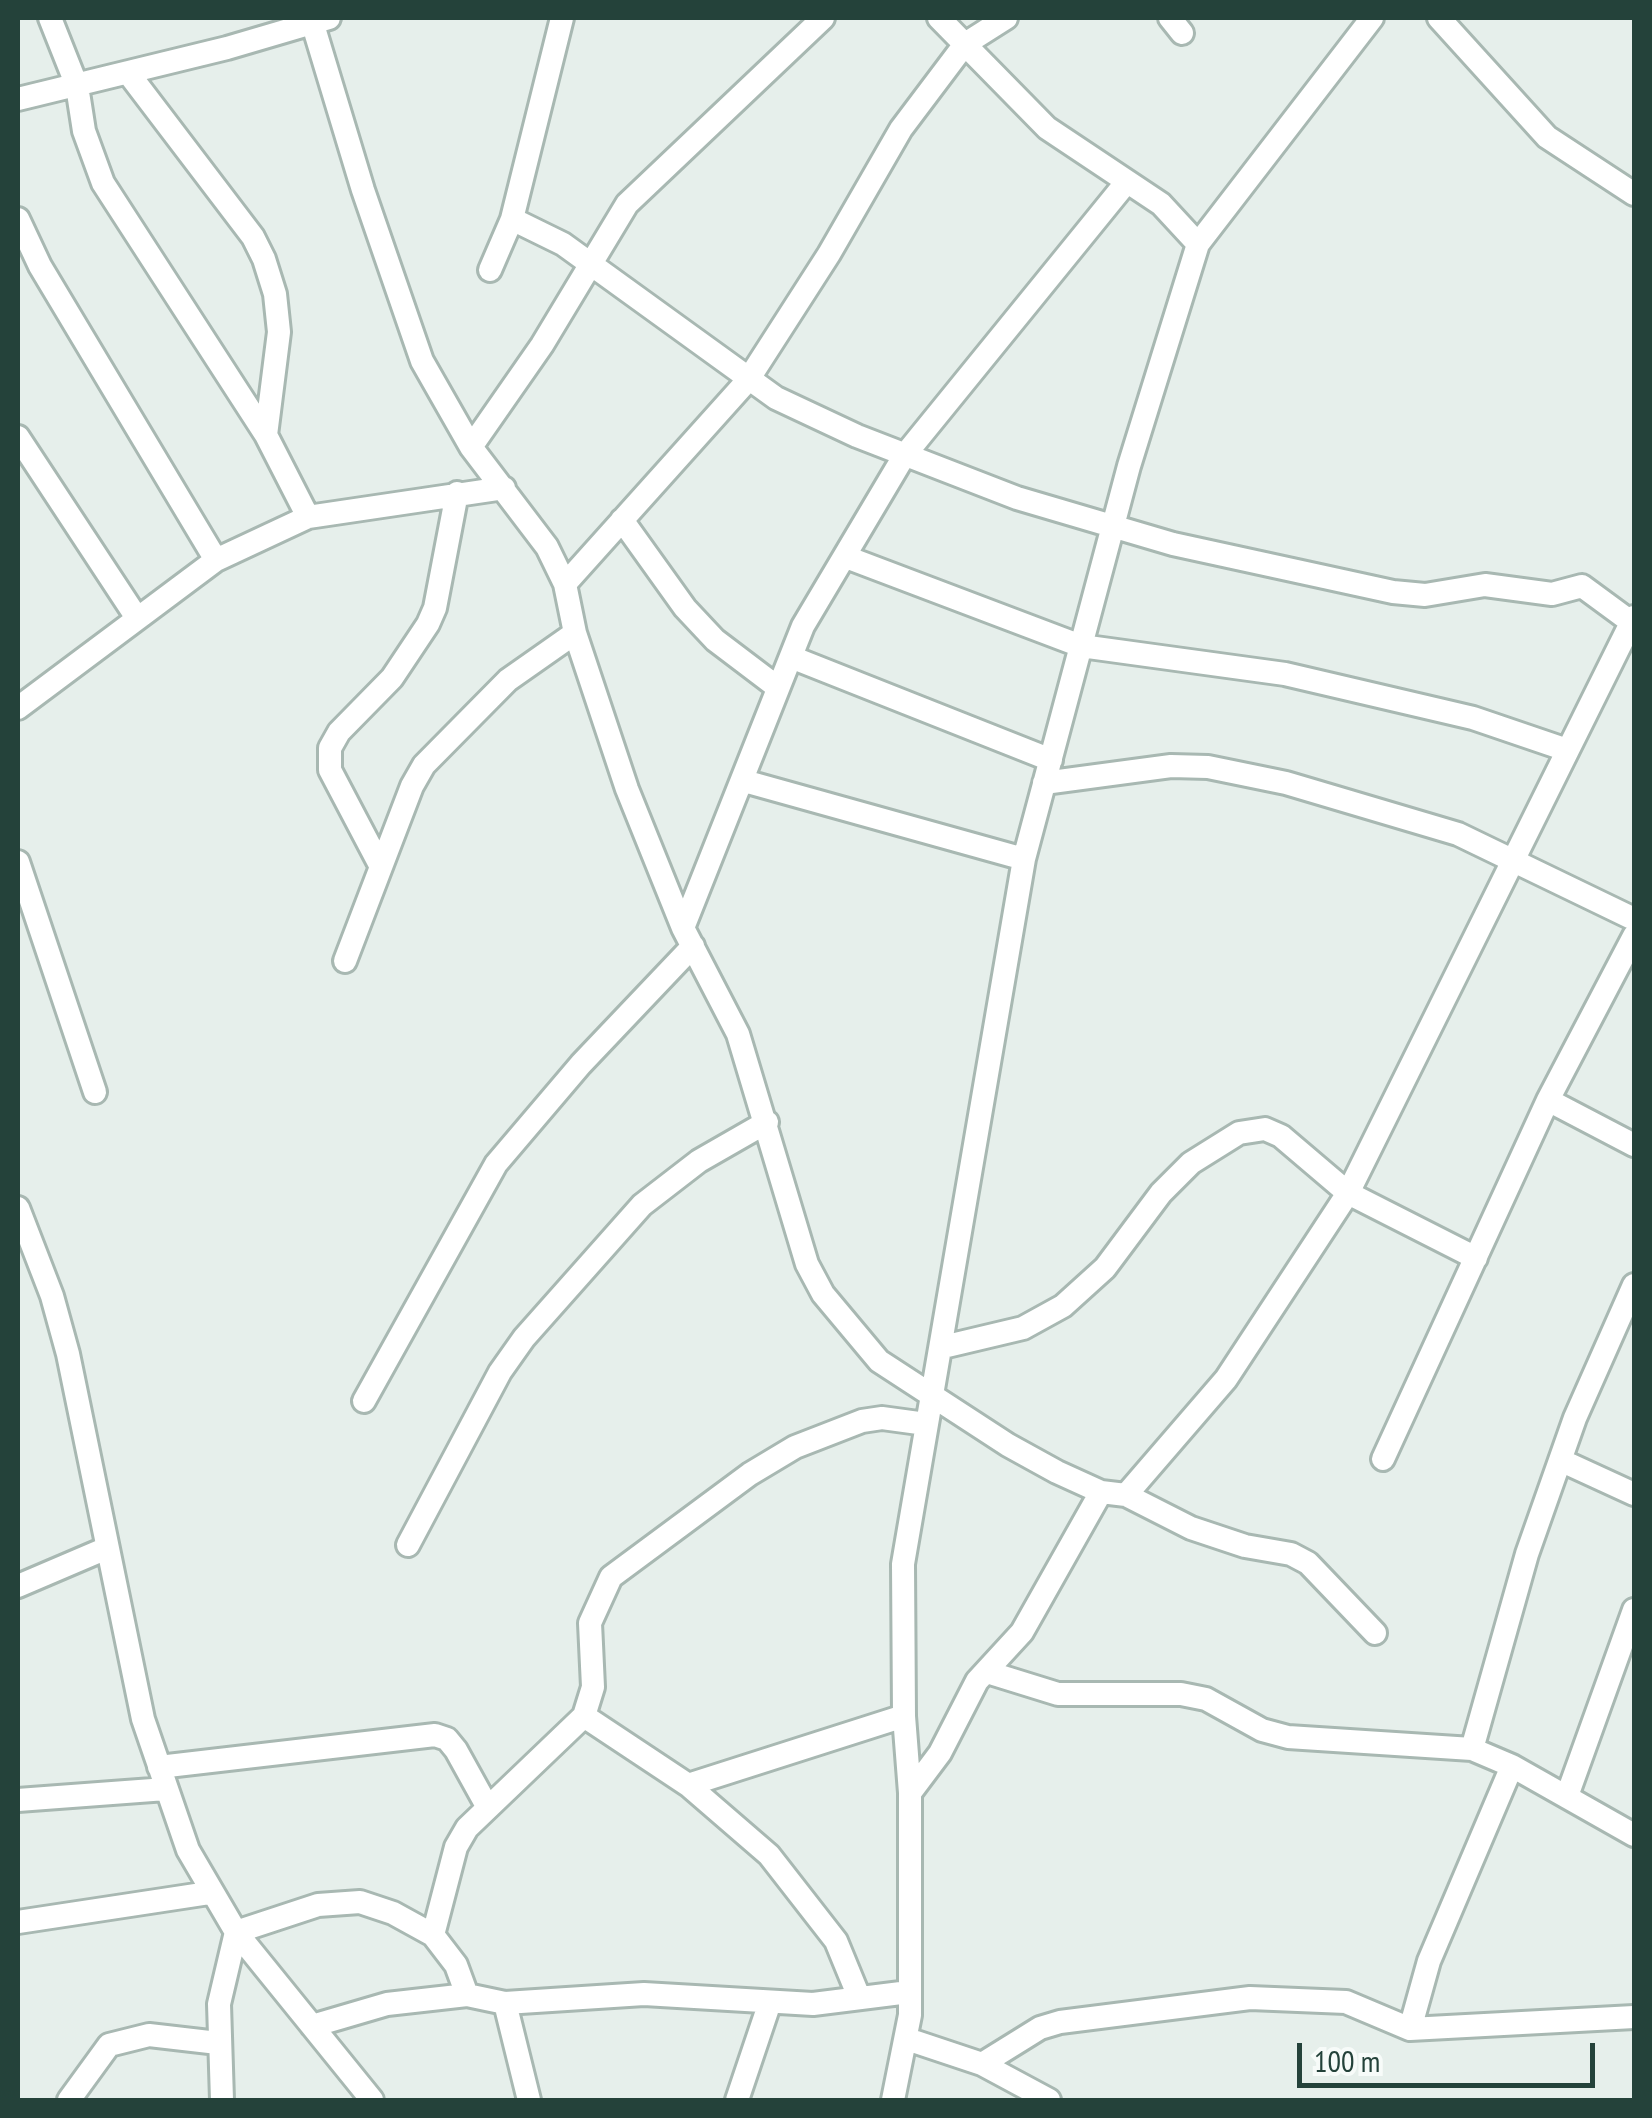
<!DOCTYPE html>
<html>
<head>
<meta charset="utf-8">
<style>
	body { margin:0 }
	#map { position:relative; width:1652px; height:2118px; overflow:hidden; background:#e6efeb; font-family:"PT Sans Narrow",sans-serif }
	canvas { display:block }
	.frame { position:absolute; inset:0; border:20px solid #24423a; pointer-events:none }
	.scale { position:absolute; left:1297px; top:2043px; width:298px; height:45px; box-sizing:border-box; border:5px solid #24423a; border-top:0; padding-left:12px; font-size:30px; line-height:35px; white-space:nowrap; color:#24423a; -webkit-text-stroke:8px #f7fbf9; paint-order:stroke }
</style>
</head>
<body>
<div id="map">
<canvas width="1652" height="2118"></canvas>
<div class="frame"></div>
<div class="scale">100 m</div>
</div>
<script>
const context = document.querySelector('canvas').getContext('2d');
context.lineJoin = 'round';
const poly = rows => new Path2D(rows.map(r => 'M' + r).join(''));
function strokePath(path, color, width, dash) { context.strokeStyle = color; context.lineWidth = width; context.lineCap = dash ? 'butt' : 'round'; context.setLineDash(dash || []); context.stroke(path); }
const minor = poly([
	[50,18,77,86,84,131,103,183,266,435,308,517],
	[311,18,363,190,422,361,471,447,547,547,565,584,575,633,627,789,683,928,738,1034,807,1264,823,1294,879,1361,1008,1445,1057,1472,1101,1492,1126,1495,1191,1528,1245,1546,1291,1554,1308,1563,1375,1633],
	[939,18,1047,128,1161,204,1198,244],
	[1170,18,1182,33],
	[1439,18,1547,137,1634,194],
	[129,74,253,237,264,259,275,294,279,332,266,435],
	[18,99,227,48,329,18],
	[18,219,40,266,216,560],
	[512,219,563,244,776,398,857,436,1017,498,1173,544,1393,592,1425,595,1485,585,1552,594,1582,586,1631,622],
	[490,270,512,219,562,18],
	[18,437,137,618],
	[471,447,542,345,627,204,823,18],
	[622,520,685,608,715,640,777,687],
	[846,557,1081,646,1285,674,1473,718,1567,750],
	[565,584,748,380,829,254,901,129,965,44,1006,18],
	[791,657,1051,760],
	[18,708,216,560,308,517,504,488],
	[744,781,1024,859],
	[1044,783,1171,766,1208,767,1286,783,1458,834,1634,919],
	[18,862,95,1092],
	[381,867,330,770,330,748,339,732,392,678,428,624,435,608,457,493],
	[683,928,803,626,904,456,1125,184],
	[345,961,412,786,424,765,508,680,575,633],
	[1548,1100,1634,1145],
	[18,1208,52,1296,68,1354,143,1719,188,1850,236,1932,372,2100],
	[943,1347,1023,1328,1063,1306,1105,1268,1161,1193,1191,1163,1239,1133,1265,1129,1281,1136,1348,1193,1476,1258],
	[364,1401,496,1164,581,1064,693,946],
	[1383,1459,1548,1100,1634,936],
	[1560,1460,1634,1494],
	[1126,1495,1226,1379,1348,1193,1634,617],
	[408,1545,500,1372,524,1338,642,1205,699,1161,767,1122],
	[18,1586,107,1548],
	[987,1672,1058,1694,1181,1694,1206,1699,1262,1730,1288,1737,1472,1749,1512,1766,1634,1835],
	[584,1716,688,1785,769,1855,836,1941,859,1997],
	[1472,1749,1527,1554,1575,1418,1634,1285],
	[159,1767,435,1735,447,1739,456,1750,487,1806],
	[688,1785,904,1716],
	[910,1793,940,1753,977,1681,1022,1632,1101,1492],
	[1567,1796,1634,1610],
	[18,1800,166,1789],
	[18,1922,209,1893],
	[433,1935,456,1847,467,1828,584,1716,593,1687,590,1623,611,1577,750,1474,795,1447,862,1421,882,1418,926,1424],
	[505,2003,529,2100],
	[312,2026,387,2004,467,1995,505,2003,644,1994,813,2004,909,1992],
	[1410,2029,1429,1961,1512,1766],
	[907,2039,982,2064,1049,2100],
	[982,2064,1040,2028,1060,2022,1250,1998,1346,2002,1410,2029,1634,2017],
	[69,2100,109,2045,149,2035,218,2043],
	[222,2100,219,2004,236,1932,318,1905,360,1902,393,1913,433,1935,456,1965,467,1995],
	[737,2100,770,2002],
	[893,2100,910,2015,910,1793,904,1716,903,1564,1024,859,1129,466,1198,244,1372,18]
]);
strokePath(minor, '#a8b8b2', 28);
strokePath(minor, '#fff', 22);
</script>
</body>
</html>
